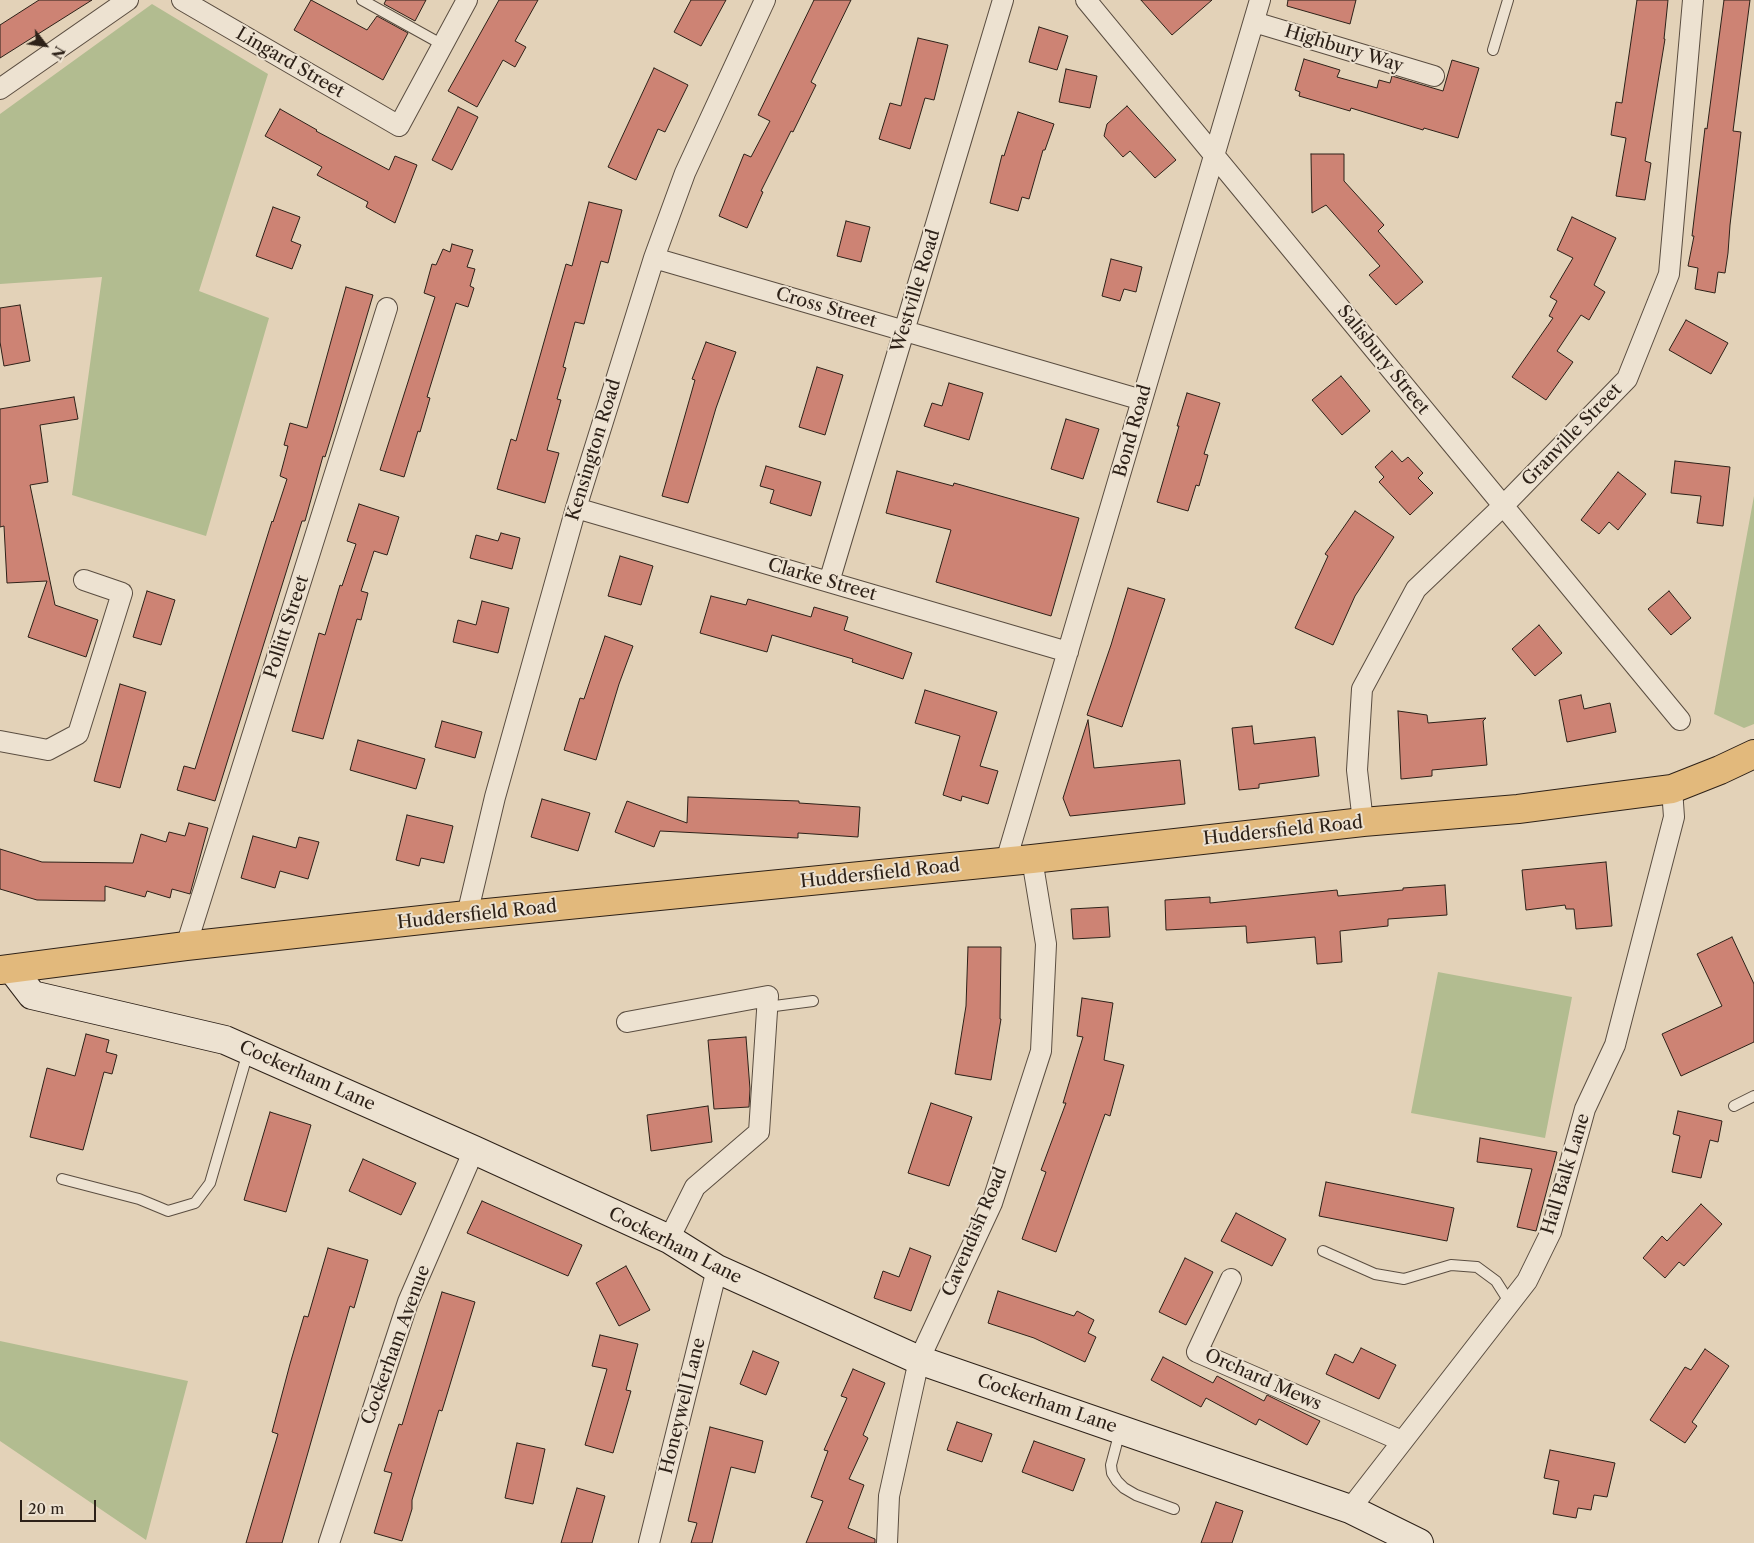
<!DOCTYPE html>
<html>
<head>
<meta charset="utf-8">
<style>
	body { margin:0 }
	#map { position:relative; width:1754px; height:1543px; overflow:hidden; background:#e3d2b8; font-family:"Libre Caslon Text",serif }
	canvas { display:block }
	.north { position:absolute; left:20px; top:20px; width:50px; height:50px; -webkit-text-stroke:4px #ede2d1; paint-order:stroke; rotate:120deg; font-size:14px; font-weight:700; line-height:20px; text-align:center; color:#2d2118 }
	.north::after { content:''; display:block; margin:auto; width:18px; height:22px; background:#2d2118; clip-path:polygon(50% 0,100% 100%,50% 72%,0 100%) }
	.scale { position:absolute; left:20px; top:1500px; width:76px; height:22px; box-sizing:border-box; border:2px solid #2d2118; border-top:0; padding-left:6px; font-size:15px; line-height:18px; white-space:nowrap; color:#2d2118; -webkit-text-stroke:4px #ede2d1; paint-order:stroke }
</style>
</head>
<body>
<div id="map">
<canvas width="1754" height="1543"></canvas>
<div class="north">N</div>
<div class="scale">20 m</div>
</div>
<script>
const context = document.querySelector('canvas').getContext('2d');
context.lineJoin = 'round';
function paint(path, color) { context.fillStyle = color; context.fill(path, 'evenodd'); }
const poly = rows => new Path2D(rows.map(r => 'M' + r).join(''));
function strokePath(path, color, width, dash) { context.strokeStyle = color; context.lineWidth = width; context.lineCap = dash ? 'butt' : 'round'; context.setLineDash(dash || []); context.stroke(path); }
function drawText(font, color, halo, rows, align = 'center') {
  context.font = font + ' "Libre Caslon Text",serif'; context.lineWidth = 4; context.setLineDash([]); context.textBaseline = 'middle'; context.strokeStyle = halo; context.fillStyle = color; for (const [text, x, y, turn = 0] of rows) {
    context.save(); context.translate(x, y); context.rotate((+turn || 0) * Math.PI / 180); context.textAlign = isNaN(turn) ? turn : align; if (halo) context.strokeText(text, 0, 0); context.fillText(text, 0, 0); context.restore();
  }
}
paint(poly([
	[152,4,268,74,199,291,269,318,206,536,72,495,102,277,0,284,0,114],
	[1754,496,1754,724,1744,728,1714,714],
	[1438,972,1572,997,1545,1138,1411,1113],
	[0,1341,188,1381,146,1540,0,1441]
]), '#b2bc90');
const building = poly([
	[39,0,92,0,0,58,0,25,39,0],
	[311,0,367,30,377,16,408,33,383,80,294,30,311,0],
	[386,0,426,0,415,21,384,4,386,0],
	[499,0,538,0,515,41,526,47,515,67,503,60,477,107,448,91,499,0],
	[691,0,726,0,701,46,674,32,691,0],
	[814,0,851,0,811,82,816,85,793,132,791,131,761,191,763,192,747,228,719,216,744,154,751,157,770,121,758,115,814,0],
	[1141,0,1212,0,1172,35,1141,0],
	[1288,0,1356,0,1350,24,1287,6,1288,0],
	[1637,0,1668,0,1664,39,1665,39,1645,161,1651,163,1645,200,1616,196,1626,138,1611,135,1616,102,1622,103,1637,0],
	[1724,0,1750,0,1733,131,1741,132,1730,225,1728,253,1725,273,1718,272,1715,293,1695,289,1698,268,1688,266,1694,236,1692,236,1705,128,1707,129,1724,0],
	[1039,27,1068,36,1057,70,1029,62,1039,27],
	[918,38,948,45,934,100,925,98,910,149,879,139,890,103,901,106,918,38],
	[1304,59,1340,70,1337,77,1377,88,1379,80,1390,83,1392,76,1443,91,1452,60,1479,68,1458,138,1424,128,1423,130,1351,108,1350,111,1299,96,1300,92,1295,90,1304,59],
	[654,68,688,85,665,132,658,129,636,180,608,167,654,68],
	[1066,69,1097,76,1090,108,1059,102,1066,69],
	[1127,106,1176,160,1155,178,1130,151,1123,157,1104,136,1107,124,1127,106],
	[458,107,478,117,452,170,432,160,458,107],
	[280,109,317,130,316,131,389,170,395,156,417,165,395,223,366,207,368,202,317,175,322,167,265,136,280,109],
	[1018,112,1054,124,1045,150,1043,150,1029,199,1022,197,1018,211,990,203,1002,155,1004,156,1018,112],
	[1311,154,1344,154,1344,181,1384,225,1378,231,1423,282,1396,305,1369,275,1380,266,1326,205,1312,213,1311,154],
	[589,202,622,210,608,263,601,261,584,324,575,322,563,367,566,368,557,399,561,400,547,450,559,453,545,503,497,489,511,439,516,441,566,264,572,266,589,202],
	[273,207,300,217,291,241,301,245,292,269,256,256,273,207],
	[1572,217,1616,238,1594,285,1605,292,1589,320,1581,315,1557,351,1573,362,1546,400,1512,377,1553,318,1549,316,1557,301,1550,297,1573,258,1557,250,1572,217],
	[846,221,870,227,861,262,837,256,846,221],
	[452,244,473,250,467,267,475,269,470,286,474,288,468,307,456,303,427,397,430,398,420,432,418,431,404,477,380,470,435,297,424,293,432,264,436,265,443,249,450,252,452,244],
	[1111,259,1142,267,1136,292,1124,289,1120,301,1102,296,1111,259],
	[346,287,373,295,333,431,325,457,323,456,305,521,302,521,215,801,177,790,184,766,195,769,272,521,273,522,287,479,280,476,288,446,284,445,290,423,307,428,346,287],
	[20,305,30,361,4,366,0,342,0,308,20,305],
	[1686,320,1728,343,1711,374,1669,350,1686,320],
	[706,342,736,352,716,408,688,503,662,496,695,380,692,379,706,342],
	[817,367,843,375,825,435,799,427,817,367],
	[1341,376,1370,411,1342,435,1312,400,1341,376],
	[949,383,983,393,969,440,924,426,932,403,942,406,949,383],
	[1187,393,1220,403,1204,454,1208,455,1199,486,1196,485,1188,511,1157,502,1179,426,1177,426,1187,393],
	[74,397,78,419,40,425,48,482,30,485,55,605,98,620,86,657,28,637,47,581,7,583,4,526,0,527,0,409,74,397],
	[1066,419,1099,429,1083,479,1051,469,1066,419],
	[1392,451,1402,462,1408,457,1423,473,1418,478,1433,493,1410,515,1379,482,1384,477,1375,467,1392,451],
	[1675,461,1730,467,1723,526,1697,523,1701,496,1671,493,1675,461],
	[766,466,821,482,811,516,770,503,774,490,760,486,766,466],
	[897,471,953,486,954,483,1079,518,1051,616,936,582,951,530,886,513,897,471],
	[1618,472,1646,494,1618,530,1609,522,1599,534,1581,520,1618,472],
	[359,504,399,517,387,555,374,551,361,591,368,593,361,620,357,619,323,739,292,731,319,633,325,635,340,585,342,586,356,544,347,541,359,504],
	[1355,511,1394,537,1355,596,1333,645,1295,628,1328,556,1325,554,1355,511],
	[501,533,520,538,512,569,470,558,476,535,498,541,501,533],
	[620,556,653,566,641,605,608,596,620,556],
	[1128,588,1165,599,1122,727,1087,715,1111,645,1128,588],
	[147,591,175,600,161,645,133,637,147,591],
	[1669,591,1691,618,1671,635,1648,609,1669,591],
	[711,596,746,605,748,599,811,617,814,607,848,617,844,630,912,653,903,679,852,662,853,659,772,635,767,652,700,633,711,596],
	[482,601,509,608,498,653,453,642,458,620,476,625,482,601],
	[1539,625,1562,653,1535,676,1512,649,1539,625],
	[605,636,633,646,619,684,596,760,564,750,580,698,584,699,605,636],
	[120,684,146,692,120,788,94,781,120,684],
	[925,690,997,712,980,766,998,771,988,804,962,796,961,801,943,795,960,736,915,723,925,690],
	[1581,695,1584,709,1610,703,1616,732,1567,742,1559,700,1581,695],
	[1398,711,1427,715,1428,723,1486,718,1483,721,1487,765,1432,770,1432,776,1401,779,1398,711],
	[1088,720,1094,768,1180,760,1185,804,1070,816,1063,798,1088,720],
	[442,721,482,732,475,758,435,747,442,721],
	[1252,726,1254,744,1315,737,1319,776,1259,784,1259,788,1239,790,1232,728,1252,726],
	[358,740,425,759,416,789,350,770,358,740],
	[688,797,799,801,799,803,860,807,858,837,798,833,798,838,660,831,654,847,615,832,627,801,687,823,688,797],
	[542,799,590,813,578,851,531,837,542,799],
	[407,815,453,826,444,863,421,858,419,866,396,860,407,815],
	[189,823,208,828,190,894,172,889,170,898,147,891,145,897,105,886,105,901,37,900,0,889,0,849,42,862,133,863,141,834,166,842,169,832,185,836,189,823],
	[253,836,296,848,299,837,319,842,308,879,280,871,275,888,241,878,253,836],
	[1606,862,1612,926,1576,929,1574,909,1566,909,1565,905,1526,910,1522,870,1606,862],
	[1445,885,1447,915,1388,919,1388,926,1340,931,1342,962,1317,964,1315,937,1247,943,1246,926,1166,930,1165,900,1210,897,1210,903,1337,890,1338,896,1403,890,1403,888,1445,885],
	[1108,907,1110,937,1073,939,1071,909,1108,907],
	[1732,937,1754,984,1754,1042,1681,1076,1662,1034,1722,1006,1697,954,1732,937],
	[968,947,1001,947,1000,1019,1001,1019,991,1080,955,1074,966,1006,968,947],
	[1082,998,1113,1003,1104,1060,1124,1065,1110,1116,1105,1114,1056,1252,1022,1239,1046,1172,1041,1170,1066,1103,1063,1103,1083,1037,1077,1036,1082,998],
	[86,1034,109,1040,106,1052,117,1055,112,1074,104,1072,83,1150,30,1137,47,1068,75,1076,86,1034],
	[746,1037,750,1089,749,1107,714,1109,708,1040,746,1037],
	[931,1103,972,1117,949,1186,908,1173,931,1103],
	[708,1106,712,1142,651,1151,647,1115,708,1106],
	[1678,1111,1722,1121,1718,1142,1710,1140,1701,1178,1672,1172,1680,1136,1673,1134,1678,1111],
	[270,1112,311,1125,286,1212,244,1200,270,1112],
	[1480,1138,1557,1152,1536,1231,1517,1227,1532,1169,1477,1162,1480,1138],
	[363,1159,416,1183,401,1215,349,1191,363,1159],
	[1326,1182,1454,1208,1447,1241,1319,1216,1326,1182],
	[482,1201,582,1245,568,1276,467,1233,482,1201],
	[1701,1204,1722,1224,1684,1266,1679,1262,1665,1278,1643,1258,1662,1236,1667,1241,1701,1204],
	[1236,1213,1286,1239,1272,1266,1221,1241,1236,1213],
	[328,1248,368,1260,354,1308,350,1306,282,1543,246,1543,278,1434,272,1432,290,1364,304,1316,308,1317,328,1248],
	[910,1248,931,1256,911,1311,874,1298,883,1271,899,1277,910,1248],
	[1185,1258,1213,1272,1186,1325,1159,1312,1185,1258],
	[626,1266,650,1310,619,1326,596,1283,626,1266],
	[998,1291,1074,1316,1077,1311,1094,1320,1088,1333,1096,1337,1085,1362,1034,1338,988,1323,998,1291],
	[442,1292,475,1302,442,1411,439,1410,412,1500,412,1509,402,1541,374,1533,392,1473,384,1471,399,1424,402,1425,442,1292],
	[600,1335,638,1344,626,1390,631,1391,613,1453,585,1445,607,1369,592,1366,600,1335],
	[1361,1348,1396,1365,1379,1399,1326,1374,1335,1354,1353,1363,1361,1348],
	[1705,1349,1729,1366,1692,1422,1697,1426,1685,1443,1650,1420,1685,1367,1691,1370,1705,1349],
	[753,1351,779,1362,766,1395,740,1384,753,1351],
	[1163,1357,1213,1383,1217,1376,1264,1401,1267,1395,1320,1421,1307,1445,1259,1419,1256,1425,1206,1398,1201,1407,1151,1380,1163,1357],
	[853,1369,885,1383,863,1435,868,1438,849,1479,864,1485,848,1528,875,1539,875,1543,806,1543,823,1501,811,1497,828,1451,824,1450,847,1398,841,1396,853,1369],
	[957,1422,992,1434,982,1462,947,1450,957,1422],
	[710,1427,763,1441,755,1473,731,1467,712,1543,691,1543,697,1523,688,1521,710,1427],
	[1034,1441,1085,1459,1073,1491,1022,1472,1034,1441],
	[517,1443,545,1449,533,1504,505,1498,517,1443],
	[1550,1450,1615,1463,1607,1497,1594,1495,1591,1510,1578,1508,1576,1518,1553,1514,1559,1481,1544,1478,1550,1450],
	[577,1488,605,1496,592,1543,561,1543,577,1488],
	[1216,1502,1243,1511,1232,1543,1201,1543,1216,1502]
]);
paint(building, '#cd8374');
strokePath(building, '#2d2118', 1);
const lane = poly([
	[362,0,443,45],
	[1493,50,1508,0],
	[767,1007,813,1001],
	[1734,1106,1754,1096],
	[62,1179,139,1199,168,1211,195,1203,210,1183,248,1052],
	[1323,1251,1375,1274,1404,1279,1451,1265,1477,1267,1496,1281,1510,1303],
	[1120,1431,1111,1465,1112,1473,1117,1481,1124,1488,1136,1495,1174,1509]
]);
const street = poly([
	[182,0,399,126,467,0],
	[1086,0,1680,720],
	[1254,22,1434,76],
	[0,89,128,0],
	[654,258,1142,400],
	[576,508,1068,652],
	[829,582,1003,0],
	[0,741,48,750,78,734,122,593,84,580],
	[1363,822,1357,770,1362,689,1416,589,1503,506,1627,379,1669,274,1693,0],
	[1006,861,1260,0],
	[467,915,495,797,576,508,654,258,685,173,765,0],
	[186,946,387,308],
	[627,1022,768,996,759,1132,695,1187,669,1239],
	[1231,1279,1197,1352,1402,1441],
	[1350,1509,1527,1281,1551,1232,1585,1109,1615,1045,1674,817,1672,789],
	[329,1543,408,1302,474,1150],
	[649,1543,717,1269],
	[887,1543,889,1496,919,1360,992,1203,1041,1051,1046,944,1032,859]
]);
const secondary = poly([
	[12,969,32,995,225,1040,474,1150,669,1239,717,1269,919,1360,1350,1509,1419,1543]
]);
const highway = poly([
	[0,970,186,946,467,915,1032,859,1363,822,1518,809,1672,789,1720,770,1754,754]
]);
strokePath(lane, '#5a4d40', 12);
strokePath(street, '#5a4d40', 22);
strokePath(secondary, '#2d2118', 30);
strokePath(highway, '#2d2118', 30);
strokePath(lane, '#ede2d1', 10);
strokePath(street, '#ede2d1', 20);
strokePath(secondary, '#ede2d1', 28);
strokePath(highway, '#e2b97c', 28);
drawText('18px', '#2d2118', '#ede2d1', [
	["Highbury Way",1344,49,17],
	["Lingard Street",290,63,30],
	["Westville Road",916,291,-73],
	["Cross Street",826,308,16],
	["Salisbury Street",1383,360,51],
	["Bond Road",1133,431,-74],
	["Granville Street",1572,435,-46],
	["Kensington Road",594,450,-73],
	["Clarke Street",822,580,16],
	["Pollitt Street",287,627,-72],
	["Huddersfield Road",1283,831,-6],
	["Huddersfield Road",880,874,-6],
	["Huddersfield Road",477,915,-6],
	["Cockerham Lane",307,1076,24],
	["Hall Balk Lane",1566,1174,-73],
	["Cavendish Road",975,1232,-67],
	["Cockerham Lane",675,1246,27],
	["Cockerham Avenue",396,1345,-70],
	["Orchard Mews",1263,1380,24],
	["Cockerham Lane",1047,1404,19],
	["Honeywell Lane",683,1406,-76]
]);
</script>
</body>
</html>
